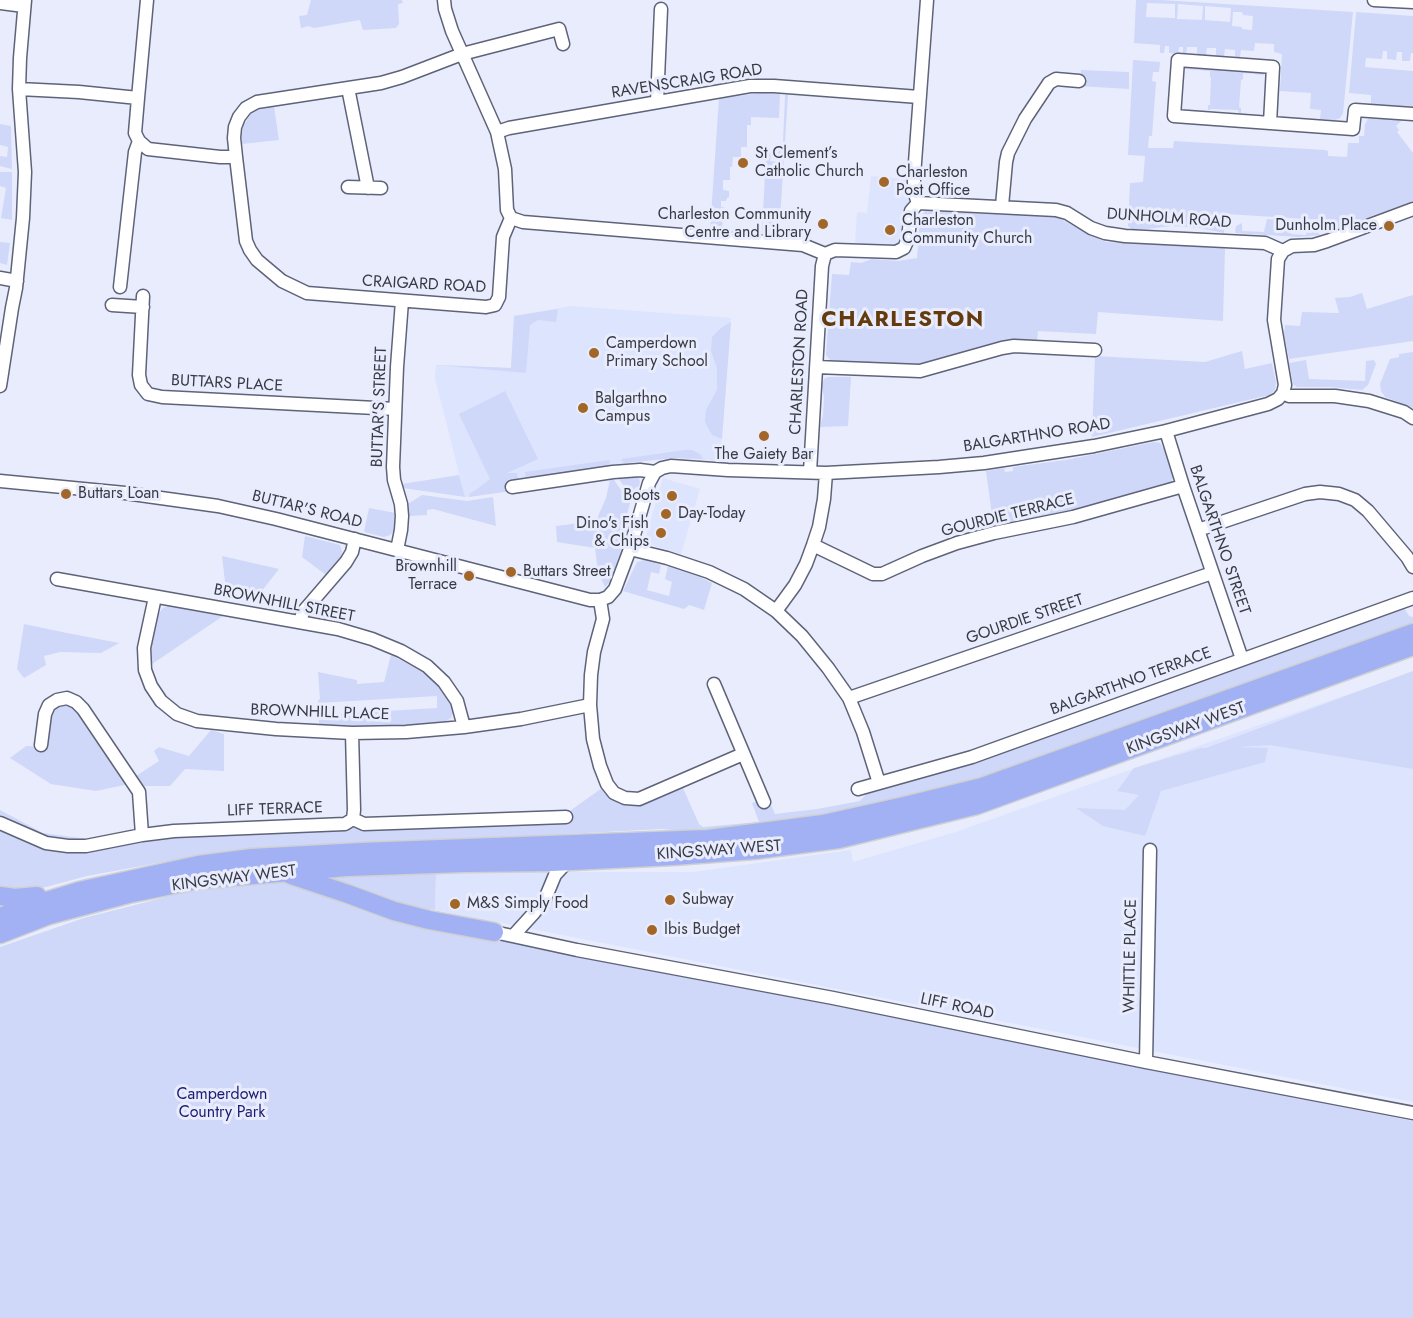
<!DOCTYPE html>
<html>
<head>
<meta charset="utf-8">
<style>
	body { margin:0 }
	canvas { display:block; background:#e8ecfc }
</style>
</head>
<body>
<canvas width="1413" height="1318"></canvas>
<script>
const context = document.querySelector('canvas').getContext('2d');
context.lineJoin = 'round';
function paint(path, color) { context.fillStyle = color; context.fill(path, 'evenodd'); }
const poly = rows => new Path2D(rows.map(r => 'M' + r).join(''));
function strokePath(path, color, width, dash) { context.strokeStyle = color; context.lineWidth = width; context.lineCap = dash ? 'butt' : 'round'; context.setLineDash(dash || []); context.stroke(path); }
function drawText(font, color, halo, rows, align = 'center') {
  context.font = font + ' Jost,sans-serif'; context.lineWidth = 6; context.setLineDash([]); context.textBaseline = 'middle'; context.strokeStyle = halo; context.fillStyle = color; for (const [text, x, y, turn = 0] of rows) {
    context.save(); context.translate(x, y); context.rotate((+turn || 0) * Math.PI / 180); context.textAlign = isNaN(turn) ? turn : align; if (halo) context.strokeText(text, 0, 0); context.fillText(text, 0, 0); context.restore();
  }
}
paint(poly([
	[871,176,907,179,907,190,910,194,909,205,902,212,901,228,904,231,901,241,894,247,877,248,873,244,855,244,857,212,867,213],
	[571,306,731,318,720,461,674,458,624,463,509,481,511,491,465,497,435,378,436,365,511,368,514,316],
	[663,478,700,489,681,554,644,543],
	[1413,672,1413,1102,435,910,436,872,694,872,851,850,853,862,956,832,1158,760]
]), '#dde4fe');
paint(poly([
	[311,0,402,0,403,3,398,4,399,24,396,28,363,30,360,20,314,28,309,26,301,28,299,16,307,15],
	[1136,0,1161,0,1353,12,1343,113,1340,118,1335,120,1320,119,1321,110,1310,109,1311,93,1280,91,1282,54,1274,52,1274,44,1255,43,1254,51,1241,50,1240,57,1235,57,1235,50,1225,49,1224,56,1216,56,1216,48,1207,48,1206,55,1197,55,1197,47,1187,47,1186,54,1183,54,1183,47,1179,47,1178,54,1169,53,1169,46,1165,46,1164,53,1160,53,1160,45,1134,43],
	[1147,3,1175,4,1175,18,1146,17],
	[1178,4,1203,6,1202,20,1177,19],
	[1205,6,1231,8,1230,22,1205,20],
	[1233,12,1242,12,1243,15,1253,16,1252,30,1242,29,1242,27,1232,26],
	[1356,12,1413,16,1413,53,1411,53,1410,61,1402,61,1402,52,1397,52,1396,60,1387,59,1387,51,1383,51,1382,59,1366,58,1365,67,1413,71,1413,108,1371,104,1371,95,1349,93],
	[1133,60,1160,62,1159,72,1153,72,1152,81,1156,82,1152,136,1149,136,1148,148,1173,148,1174,141,1325,150,1328,151,1328,156,1347,157,1348,143,1359,143,1359,136,1364,136,1365,124,1368,119,1373,118,1402,120,1396,126,1399,130,1397,132,1413,153,1413,201,1328,232,1324,220,1226,214,1224,233,1200,228,1172,226,1147,229,1132,229,1128,226,1130,183,1143,182,1145,156,1128,155],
	[1188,67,1261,71,1264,75,1243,73,1243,79,1241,80,1239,107,1241,108,1241,113,1239,113,1238,110,1211,109,1210,110,1208,110,1208,105,1210,105,1211,77,1210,77,1210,71,1186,69],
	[1081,70,1129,72,1129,89,1079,86],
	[763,93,780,94,779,118,751,117,751,125,747,125,747,147,741,147,741,157,733,157,732,167,730,167,730,180,723,180,723,190,729,191,729,197,727,198,726,201,721,201,721,207,726,208,726,211,723,212,722,231,710,230,719,98],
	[785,95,788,95,779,235,762,233,766,155,771,153,770,161,778,162,778,153,783,143],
	[274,107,279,140,242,144,242,137,243,126,251,114,258,110],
	[0,124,11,126,12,169,0,166,0,156,7,157,8,147,0,145],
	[0,172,12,172,12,220,1,218,6,188,0,186],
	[925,211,1057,217,1088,234,1106,242,1225,248,1223,321,1098,312,1096,334,1038,331,1037,341,1009,341,930,362,914,365,834,362,829,359,826,355,832,274,849,275,851,262,861,263,872,259,898,261,917,258,920,218],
	[1267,219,1290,221,1291,234,1306,235,1307,228,1315,229,1320,235,1299,237,1235,233,1236,226,1242,223,1242,231,1264,232],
	[0,242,10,243,7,265,0,263],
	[1362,293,1367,309,1413,295,1413,341,1289,359,1284,334,1285,325,1300,326,1302,312,1339,313,1335,298,1350,297],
	[558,309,556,322,538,320,530,325,526,373,436,365,511,368,514,316],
	[731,322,722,439,712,435,705,422,706,410,717,390,717,368,711,351,712,337,721,328],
	[1242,351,1245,369,1272,363,1276,383,1275,390,1269,395,1092,437,1095,356,1205,362],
	[1413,352,1413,408,1385,397,1381,391,1380,384,1390,359,1399,357,1399,354],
	[1306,360,1309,379,1365,381,1366,361,1374,360,1376,364,1368,385,1362,390,1330,387,1297,387,1293,384,1289,363],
	[828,377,851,377,848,426,820,427,823,416,824,398,822,385,824,379],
	[505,391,538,459,507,473,517,473,518,480,509,482,511,491,469,497,470,493,476,490,490,479,459,414],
	[1154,442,1160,443,1163,448,1166,448,1174,474,1170,486,1073,513,994,529,986,471,1004,468,1005,472,1013,471,1013,467,1066,460],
	[685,450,692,450,700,454,703,459,674,458,624,463,621,459],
	[609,460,610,463,608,466,526,479,525,472],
	[459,475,465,497,403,488,402,484],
	[636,476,639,478,640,482,639,486,635,488,632,497,618,478],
	[610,480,614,480,630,503,624,527,628,531,609,583,605,587,598,572,595,548,557,542,556,526,596,521,606,498],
	[422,495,467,501,493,497,496,526,433,509,427,510,427,515,409,516,408,504],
	[369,508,395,513,395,530,390,535,384,537,364,532],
	[305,536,340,545,342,551,341,557,326,575,302,557],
	[222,556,279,569,261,592,229,586,227,599],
	[644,560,661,565,659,574,651,572,647,590,669,596,672,582,665,579,668,566,700,577,712,583,704,610,689,605,684,609,623,591,637,562],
	[169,606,223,616,152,664,151,648,159,613,163,608],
	[1403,606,1409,616,1413,617,1413,625,1246,685,979,778,903,800,822,817,700,832,661,829,280,849,174,860,87,876,16,895,0,891,0,828,45,847,129,842,175,835,567,813,602,788,613,800,626,806,639,806,683,788,699,824,703,827,759,822,752,803,758,801,769,800,775,814,817,809,860,801,869,791],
	[24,624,67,633,119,643,101,653,60,652,44,656,46,665,24,678,17,669],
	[391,655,416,668,432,678,446,695,453,712,451,718,446,721,397,726,319,726,319,715,437,708,437,696,318,703,318,700,320,699,318,672,357,680,357,684,384,682],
	[1413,671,1413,769,1270,745,1237,747,1268,748,1265,762,1161,791,1145,836,1103,826,1076,808,1125,810,1139,795,1117,791,1134,768,1201,748,1206,748],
	[70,704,80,711,129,784,96,791,51,784,10,758,26,746,44,747,49,715,57,705],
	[211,730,224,734,224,771,185,769,170,786,144,786,136,776,159,761,154,751,159,747,189,756],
	[0,810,43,833,94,840,69,843,46,839,0,818],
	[436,872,435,910,385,902,314,876],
	[284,882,406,921,1029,1044,1146,1062,1244,1088,1413,1121,1413,1318,0,1318,0,947,84,918,201,888]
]), '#cfd8f8');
const minor = poly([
	[444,0,445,9,452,31,497,132,505,169,507,210,511,218],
	[1374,0,1413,2],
	[0,3,24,6],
	[348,88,368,188],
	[19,89,79,92,138,98,135,133,139,141,148,149,220,157,236,157,234,138,235,127,239,117,246,108,257,102,381,83,402,77,462,54,559,29,563,44],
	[138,98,147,0],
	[657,102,661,9],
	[1270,123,1273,67,1178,60,1174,116,1353,129,1355,110,1413,114],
	[497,132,509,128,750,86,774,86,919,97],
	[236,157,246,241,250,250,257,260,282,281,307,293,486,307,495,305,499,297,503,237,511,218],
	[348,187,381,188],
	[918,203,1056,210,1067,213,1091,228,1105,233,1125,236,1265,243,1283,251],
	[918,203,914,191,914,176,927,0],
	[1002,206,1006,162,1008,153,1025,119,1049,83,1056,79,1079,81],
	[511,218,523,222,803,245,825,254,835,250,896,252,904,248,908,239,911,211,918,203],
	[0,278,17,281],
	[120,287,135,152,139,141],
	[143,296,139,375,141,385,148,394,162,397,395,409],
	[112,305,143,307],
	[816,367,920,371,1002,348,1014,346,1095,350],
	[0,386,12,308,16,288,23,218,25,172,19,89,20,58,25,0],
	[1283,393,1285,385,1274,320,1278,259,1283,251,1292,246,1314,245,1327,241,1413,209],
	[1283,393,1289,396,1335,396,1369,401,1404,412,1413,418],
	[1166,431,1183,486,1242,659],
	[810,472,822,266,825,254],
	[0,481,125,493,218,506,276,519,590,600,600,600,608,597,615,589,630,549,649,483,655,472,662,468,671,466,728,470,826,473,939,467,984,463,1094,446,1166,431,1268,404,1278,399,1283,393],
	[512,487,613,472,640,470,655,472],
	[1198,530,1305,494,1320,492,1339,494,1355,500,1368,511,1407,557,1413,567],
	[813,545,873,574,882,574,922,556,957,543,994,533,1073,517,1183,486],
	[630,549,667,558,709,572,744,589,776,611,802,636,828,668,849,698,863,732,879,783],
	[397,550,401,530,402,516,401,504,394,480,393,467,397,367,402,301],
	[57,579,338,629,372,639,401,651,427,666,444,682,457,701,464,727],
	[155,597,144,648,145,670,151,686,161,701,177,714,197,721,276,729,352,733,406,732,464,727,521,719,590,705],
	[600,600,603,619,594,652,591,675,590,705,593,739,600,766,607,784,614,793,625,798,639,799,743,754],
	[776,611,795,585,806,564,813,545,819,527,824,499,826,473],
	[300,622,303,612,346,562,352,552,355,539],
	[714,684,764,802],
	[849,698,1212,573],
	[352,733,354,810,353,819],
	[41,745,45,714,49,705,57,700,67,698,76,702,83,709,139,792,142,835],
	[858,789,972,757,1413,598],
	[353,819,364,824,566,817],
	[0,823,46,843,68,846,86,846,142,835,174,831,345,824,353,819],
	[494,932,577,950,833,998,1146,1062,1413,1113],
	[513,936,533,914,545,899,555,875,568,861],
	[1146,1062,1150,850]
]);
const highway = poly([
	[291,875,348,894,394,911,429,920,494,932],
	[0,896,15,898,37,896],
	[0,917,27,907,79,891,198,865,252,858,361,852,708,839,823,824,904,806,982,787,1413,633],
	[0,934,49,915,128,894,197,880,347,867,463,863,552,862,673,856,754,850,839,839,977,805,1413,646]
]);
strokePath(minor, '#5e6379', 15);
strokePath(highway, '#cfd0d2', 21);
strokePath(minor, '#fff', 12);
strokePath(highway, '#a1b1f3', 18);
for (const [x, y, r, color] of [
	[743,163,6,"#a26728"],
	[884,182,6,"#a26728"],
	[823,224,6,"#a26728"],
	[1389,226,6,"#a26728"],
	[890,230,6,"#a26728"],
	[594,353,6,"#a26728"],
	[583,408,6,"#a26728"],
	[764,436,6,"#a26728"],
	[66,494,6,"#a26728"],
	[672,496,6,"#a26728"],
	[666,514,6,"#a26728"],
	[661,533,6,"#a26728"],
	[511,572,6,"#a26728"],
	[469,576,6,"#a26728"],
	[670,900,6,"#a26728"],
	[455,904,6,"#a26728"],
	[652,930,6,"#a26728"]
]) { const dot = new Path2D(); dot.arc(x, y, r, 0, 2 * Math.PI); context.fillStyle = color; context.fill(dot); strokePath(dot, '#e8ecfc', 2); }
drawText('16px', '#383b45', '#e8ecfc', [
	["RAVENSCRAIG ROAD",687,82,-9],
	["DUNHOLM ROAD",1169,219,4],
	["CRAIGARD ROAD",424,285,3],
	["CHARLESTON ROAD",800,362,-87],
	["BUTTARS PLACE",227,384,3],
	["BUTTAR'S STREET",380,407,-88],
	["BALGARTHNO ROAD",1037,436,-9],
	["BUTTAR'S ROAD",307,510,14],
	["GOURDIE TERRACE",1008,516,-14],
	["BALGARTHNO STREET",1219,540,71],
	["BROWNHILL STREET",284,604,11],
	["GOURDIE STREET",1025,620,-19],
	["BALGARTHNO TERRACE",1131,682,-20],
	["BROWNHILL PLACE",320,713,2],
	["KINGSWAY WEST",1186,729,-20],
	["LIFF TERRACE",275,810,-2],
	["KINGSWAY WEST",719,851,-4],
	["KINGSWAY WEST",234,879,-7],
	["WHITTLE PLACE",1131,956,-89],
	["LIFF ROAD",957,1007,12]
]);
drawText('16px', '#383b45', '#e8ecfc', [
	["St Clement’s",755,154],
	["Catholic Church",755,172],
	["Charleston",896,173],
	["Post Office",896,191],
	["Charleston Community",811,215,"right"],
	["Centre and Library",811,233,"right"],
	["Charleston",902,221],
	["Community Church",902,239],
	["Dunholm Place",1377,226,"right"],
	["Camperdown",606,344],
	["Primary School",606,362],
	["Balgarthno",595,399],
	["Campus",595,417],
	["The Gaiety Bar",764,455,"center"],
	["Buttars Loan",78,494],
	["Boots",660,496,"right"],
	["Day-Today",678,514],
	["Dino's Fish",649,524,"right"],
	["& Chips",649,542,"right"],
	["Brownhill",457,567,"right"],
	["Terrace",457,585,"right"],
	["Buttars Street",523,572],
	["Subway",682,900],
	["M&S Simply Food",467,904],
	["Ibis Budget",664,930]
], 'left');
drawText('16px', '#1c1b72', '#e8ecfc', [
	["Camperdown",222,1095],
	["Country Park",222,1113]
]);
context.letterSpacing = '1.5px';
drawText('bold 22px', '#633b0d', '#e8ecfc', [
	["CHARLESTON",903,321]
]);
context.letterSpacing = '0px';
</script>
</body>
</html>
